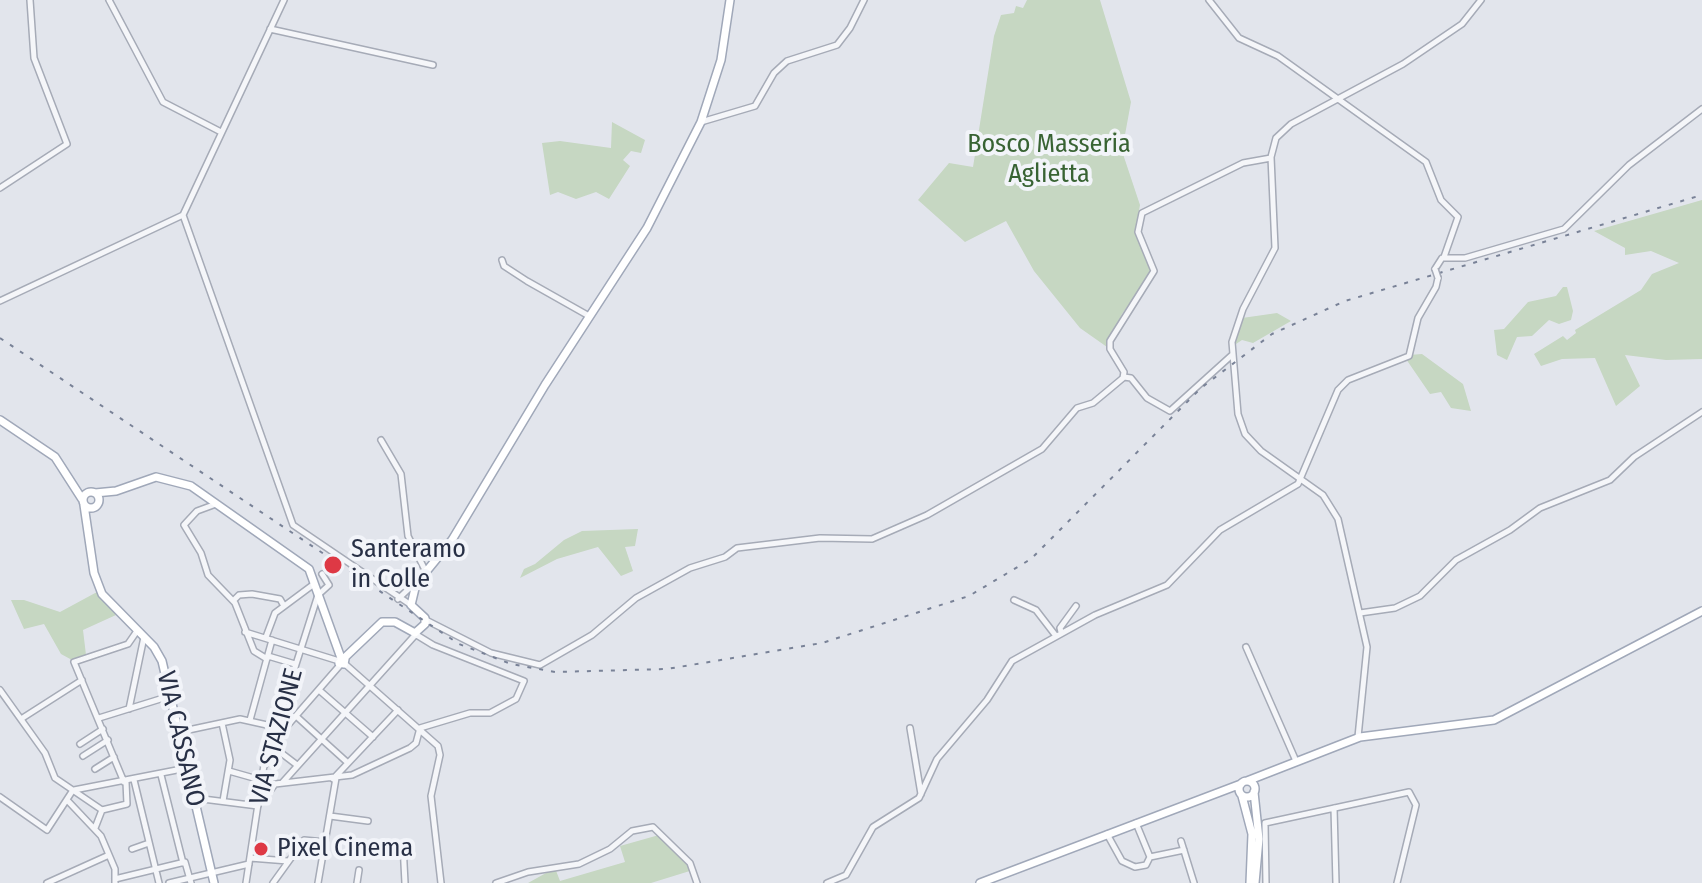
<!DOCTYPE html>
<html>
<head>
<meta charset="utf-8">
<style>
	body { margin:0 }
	canvas { display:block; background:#e2e5ec }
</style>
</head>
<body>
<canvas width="1702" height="883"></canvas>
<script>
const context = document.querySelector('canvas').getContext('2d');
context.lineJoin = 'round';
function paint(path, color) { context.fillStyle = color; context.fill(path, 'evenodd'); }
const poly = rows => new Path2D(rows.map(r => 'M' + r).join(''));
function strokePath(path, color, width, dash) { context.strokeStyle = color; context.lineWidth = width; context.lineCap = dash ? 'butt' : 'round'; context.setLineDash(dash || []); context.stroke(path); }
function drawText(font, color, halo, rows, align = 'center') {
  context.font = font + ' "Fira Sans Condensed",sans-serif'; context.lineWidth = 8; context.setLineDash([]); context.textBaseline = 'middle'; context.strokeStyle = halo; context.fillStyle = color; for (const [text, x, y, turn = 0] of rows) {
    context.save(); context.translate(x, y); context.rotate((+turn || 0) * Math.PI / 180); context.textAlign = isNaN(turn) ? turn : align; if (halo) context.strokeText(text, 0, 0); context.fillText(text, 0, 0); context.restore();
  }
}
paint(poly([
	[1027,0,1100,0,1131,102,1122,151,1140,205,1135,233,1152,272,1122,314,1107,347,1080,328,1034,271,1006,221,965,242,918,200,949,163,973,167,994,36,1001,15,1014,13,1016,6,1023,8],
	[612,122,645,140,641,153,631,151,623,160,630,166,609,199,596,192,576,199,558,192,550,195,542,143,560,141,611,148],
	[1702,200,1702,359,1666,360,1625,355,1640,386,1616,406,1595,358,1562,359,1541,366,1534,354,1563,336,1567,340,1576,333,1575,330,1641,290,1652,274,1679,263,1651,251,1625,255,1625,248,1594,231],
	[1563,287,1567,287,1573,311,1571,320,1559,324,1549,320,1532,336,1517,337,1507,360,1497,355,1494,330,1504,329,1528,302,1556,296],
	[1277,313,1291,321,1253,343,1242,340,1233,346,1242,318],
	[1422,354,1463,384,1471,411,1451,408,1441,392,1430,394,1406,359,1409,355],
	[638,529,635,546,625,547,633,571,621,576,598,547,557,559,520,578,524,569,535,564,564,540,582,531],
	[97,592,116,615,83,630,86,655,72,660,61,654,44,624,24,629,11,600,24,600,60,612],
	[659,835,693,870,651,883,528,883,555,868,560,881,625,862,620,846]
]), '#c6d7c2');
const minor = poly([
	[109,0,163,102,221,132],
	[284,0,183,215,293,525,411,605],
	[1209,0,1239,38,1278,56,1426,162,1441,200,1458,217,1444,257],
	[270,29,433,65],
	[701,122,755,106,774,73,787,61,837,45,850,28,864,0],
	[0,188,67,144,34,58,30,0],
	[502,260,504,266,527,281,589,316],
	[1435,269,1442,258,1465,258,1564,229,1629,165,1702,109],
	[0,301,183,215],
	[1124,377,1131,378,1147,398,1170,411,1232,355],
	[381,440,401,474,408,536,426,572],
	[216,504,197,511,184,525,201,553,208,575,235,603,254,651,267,659],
	[398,599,415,583],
	[1014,600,1036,610,1056,636],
	[233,601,239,595,252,594,280,599,284,606],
	[1360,613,1395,608,1420,596,1456,560,1510,530,1540,508,1610,480,1634,457,1702,412],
	[426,620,491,653,540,665,592,635,636,598,690,568,725,557,737,548,820,538,872,539,927,515,1042,449,1077,408,1093,403,1123,378,1124,372,1110,349,1110,341,1154,271,1138,232,1142,213,1243,163,1271,158],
	[245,632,339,661],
	[1061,632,1060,628,1076,606],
	[415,634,433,645,524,681,516,699,490,713,470,713,420,728],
	[266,637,275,613,314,584],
	[1246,647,1296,761],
	[268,656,295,664],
	[345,664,438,746,440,755,431,796,441,883],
	[0,690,45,753,55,778,102,810],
	[319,690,373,737],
	[129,709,144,637],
	[296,716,348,763],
	[99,718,170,696],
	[21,719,82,680],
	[250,720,272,640],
	[222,723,230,760,223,801],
	[910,728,921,794],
	[179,732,240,719,276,727],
	[1358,737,1367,647,1338,519,1323,495,1261,451,1245,434,1238,414,1232,342,1243,309,1275,248,1271,157,1276,138,1291,124,1403,64,1462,24,1481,0],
	[80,744,103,729],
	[276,749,297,765],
	[83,756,108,740],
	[265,765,287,726,341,664],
	[95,769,114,757],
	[229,771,275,784,352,775,410,748,416,743,420,728],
	[161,775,183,863],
	[333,779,398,710],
	[134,780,159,883],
	[124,782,74,662,128,644,137,631],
	[283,782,417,633],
	[74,790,187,768],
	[260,791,270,791,275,784],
	[0,797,47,830,73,790],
	[195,798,258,806],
	[67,800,101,836,115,869,115,883],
	[1334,808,1336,883],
	[330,816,368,821],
	[1136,823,1150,857],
	[95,828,102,810,127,804,126,782],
	[1107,834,1122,861,1135,867,1146,865,1150,857,1184,850],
	[1181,841,1194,883],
	[403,844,405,883],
	[132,849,149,843],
	[250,858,288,861],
	[115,879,185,862,191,883],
	[47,883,109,855],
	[169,883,249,864],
	[246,883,264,765,318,595,329,585,322,574],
	[273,883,304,840,325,842],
	[318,883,336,778],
	[357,883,359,870],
	[496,883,528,872,579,864,610,849,632,831,653,827,690,863,697,883],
	[827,883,846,875,873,827,919,798,937,759,987,700,1012,661,1095,615,1167,585,1220,530,1298,484,1338,390,1348,380,1409,356,1418,318,1436,287,1438,278],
	[1266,883,1265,823,1409,792,1416,805,1397,883]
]);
const major = poly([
	[0,420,55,457,82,499],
	'83 500a8 8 0 1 1 16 0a8 8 0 1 1-16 0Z',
	[95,493,116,491,156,477,191,486,309,569,341,658],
	[84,505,94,573,102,594,154,647,162,661,214,883],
	[345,659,344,664,339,663,382,622,395,622,415,633,425,624,425,618,411,605,416,584,452,540,545,385,647,228,701,122,721,60,730,0],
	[1247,781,1360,737,1494,720,1702,611],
	'1239 789a8 8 0 1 1 16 0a8 8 0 1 1-16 0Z',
	[1254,792,1259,839,1255,883],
	[1242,796,1252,834,1250,883],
	[980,883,1241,784]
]);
strokePath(minor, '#a6abb7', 8);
strokePath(major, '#a0a8b9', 10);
strokePath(minor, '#f5f6f9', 5);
strokePath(major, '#fff', 7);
strokePath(poly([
	[0,338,459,644,511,664,555,672,667,669,822,643,969,596,1031,559,1201,388,1272,334,1345,301,1702,195]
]), '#798297', 2, [4, 8]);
const minorBridge = poly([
	[1435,269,1438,278]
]);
strokePath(minorBridge, '#a6abb7', 8, []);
strokePath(minorBridge, '#f5f6f9', 5);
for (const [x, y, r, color] of [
	[333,565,10,"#de3945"],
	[261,849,8,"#de3945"]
]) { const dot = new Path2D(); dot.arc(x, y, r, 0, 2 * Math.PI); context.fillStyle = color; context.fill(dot); strokePath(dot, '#f2f4f9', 3); }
drawText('26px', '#386333', '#f2f4f9', [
	["Bosco Masseria",1049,145],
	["Aglietta",1049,175]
]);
drawText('26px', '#283046', '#f2f4f9', [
	["Santeramo",351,550],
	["in Colle",351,580],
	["Pixel Cinema",277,849]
], 'left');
drawText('26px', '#283046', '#f2f4f9', [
	["VIA STAZIONE",277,737,-75],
	["VIA CASSANO",180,739,77]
]);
</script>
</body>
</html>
